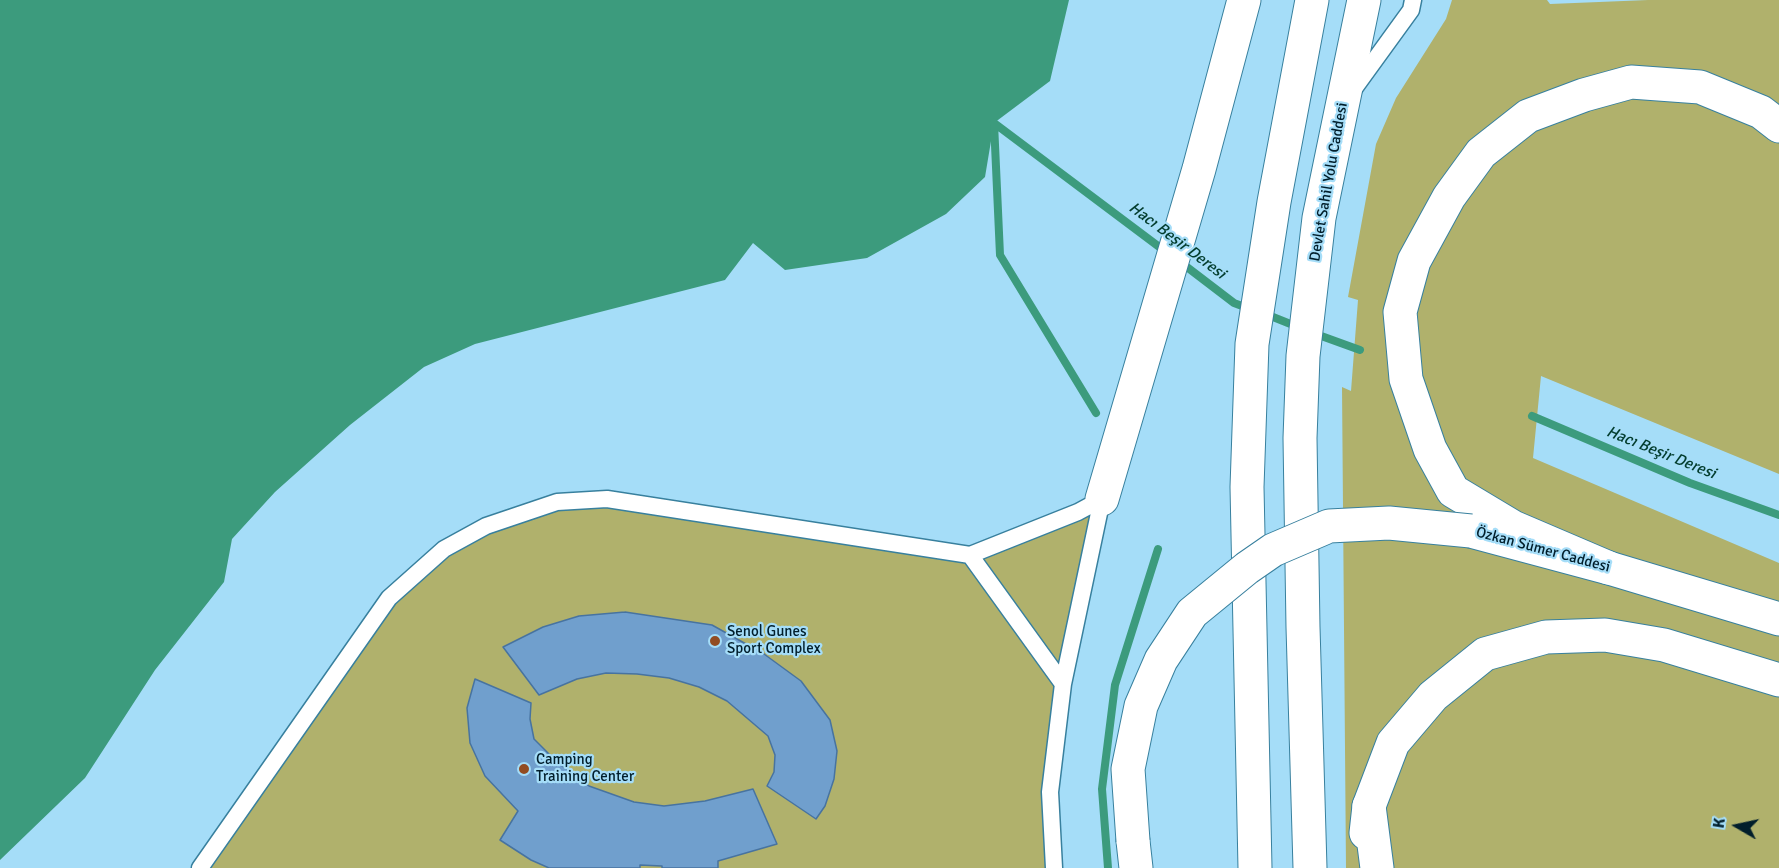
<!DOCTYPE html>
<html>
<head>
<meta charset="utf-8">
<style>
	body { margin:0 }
	#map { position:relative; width:1779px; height:868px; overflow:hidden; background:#a5ddf8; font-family:Signika,sans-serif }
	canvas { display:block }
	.north { position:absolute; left:1707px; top:796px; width:60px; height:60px; -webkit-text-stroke:4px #a5ddf8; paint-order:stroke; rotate:279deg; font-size:16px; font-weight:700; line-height:24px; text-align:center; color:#011e2b }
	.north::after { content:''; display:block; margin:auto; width:21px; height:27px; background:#011e2b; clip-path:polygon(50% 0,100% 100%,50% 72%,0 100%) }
</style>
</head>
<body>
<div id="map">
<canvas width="1779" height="868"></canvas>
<div class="north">K</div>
</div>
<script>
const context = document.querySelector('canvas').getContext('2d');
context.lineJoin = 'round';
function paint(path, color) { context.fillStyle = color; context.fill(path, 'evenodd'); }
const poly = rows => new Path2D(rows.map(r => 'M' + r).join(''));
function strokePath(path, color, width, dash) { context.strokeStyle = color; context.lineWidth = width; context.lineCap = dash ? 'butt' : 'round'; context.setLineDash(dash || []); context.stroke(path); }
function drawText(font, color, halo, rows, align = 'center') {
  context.font = font + ' Signika,sans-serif'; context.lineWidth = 4.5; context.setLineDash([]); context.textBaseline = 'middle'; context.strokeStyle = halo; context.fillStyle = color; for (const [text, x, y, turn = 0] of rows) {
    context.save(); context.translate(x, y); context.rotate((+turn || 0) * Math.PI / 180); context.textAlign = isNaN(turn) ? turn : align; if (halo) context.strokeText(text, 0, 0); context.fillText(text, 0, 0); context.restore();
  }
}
paint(poly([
	[1452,0,1547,0,1550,4,1648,0,1779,0,1779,474,1541,376,1533,458,1779,563,1779,868,1346,868,1342,387,1351,391,1358,300,1348,297,1376,144,1396,98,1446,19],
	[607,499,970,555,1102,499,1063,684,1054,868,200,868,389,598,486,526]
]), '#b0b16c');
paint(poly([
	[0,0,1069,0,1050,81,994,123,985,177,946,214,867,258,785,270,753,243,725,280,475,344,424,367,350,425,275,492,232,539,224,582,155,670,85,778,0,860]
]), '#3c9b7d');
strokePath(poly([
	[994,123,1166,252],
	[994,123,1000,255,1096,413],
	[1179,261,1234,303,1250,309],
	[1263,313,1298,327],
	[1313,333,1360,350],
	[1532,416,1690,483,1779,515],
	[1108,868,1102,789,1115,685,1158,549]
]), '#3c9b7d', 8);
const building = poly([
	[625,612,712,625,764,654,801,681,830,720,837,751,834,779,825,806,816,819,767,786,774,772,775,755,768,736,727,701,699,687,669,678,637,674,606,673,577,679,539,695,503,647,543,627,579,616,625,612],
	[475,679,531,703,530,719,534,739,558,763,589,786,634,802,664,806,705,801,753,789,777,844,718,861,718,868,662,868,662,866,640,865,640,868,549,868,531,860,500,840,518,811,485,776,470,743,467,708,475,679]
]);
paint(building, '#709fcd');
strokePath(building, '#4773a0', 1.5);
const service = poly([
	[1353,90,1411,10,1413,0],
	[970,555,1063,684],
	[200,868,389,598,444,549,486,526,557,502,607,499,970,555,1078,512,1102,499],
	[1054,868,1050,792,1063,684,1102,499]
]);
const minor = poly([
	[1102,499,1199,169,1244,0]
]);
const primary = poly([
	[1471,531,1609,568,1779,619],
	[1366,833,1369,806,1393,743,1433,696,1485,654,1546,637,1605,635,1664,645,1779,680],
	[1133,841,1136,868],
	[1255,868,1247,487,1252,344,1274,202,1312,0],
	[1310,868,1303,627,1300,438,1303,356,1319,218,1364,0]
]);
const trunk = poly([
	[1609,568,1513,527,1453,491,1430,449,1406,379,1400,312,1414,261,1449,197,1481,153,1528,116,1584,95,1631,82,1700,87,1761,112,1779,126],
	[1369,806,1377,868]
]);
strokePath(service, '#38809e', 19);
strokePath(minor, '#38809e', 35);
strokePath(primary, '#38809e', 35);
strokePath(trunk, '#38809e', 35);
strokePath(service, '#fff', 16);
strokePath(minor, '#fff', 33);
strokePath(primary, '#fff', 33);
strokePath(trunk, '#fff', 33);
const primaryBridge = poly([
	[1133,841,1128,769,1141,706,1161,660,1192,613,1247,568,1273,550,1329,526,1389,523,1471,531]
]);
strokePath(primaryBridge, '#38809e', 35, []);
strokePath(primaryBridge, '#fff', 33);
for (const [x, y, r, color] of [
	[715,641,6,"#924c22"],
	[524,769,6,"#924c22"]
]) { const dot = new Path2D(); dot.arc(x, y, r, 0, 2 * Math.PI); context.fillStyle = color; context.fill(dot); strokePath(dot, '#a5ddf8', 2); }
drawText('15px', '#011e2b', '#a5ddf8', [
	["Devlet Sahil Yolu Caddesi",1329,182,-80],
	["Özkan Sümer Caddesi",1543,550,15]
]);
drawText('15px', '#011e2b', '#a5ddf8', [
	["Senol Gunes",727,632],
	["Sport Complex",727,649],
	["Camping",536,760],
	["Training Center",536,777]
], 'left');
drawText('italic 16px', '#033d2e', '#a5ddf8', [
	["Hacı Beşir Deresi",1177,241,37],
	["Hacı Beşir Deresi",1661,453,22]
]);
</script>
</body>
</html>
